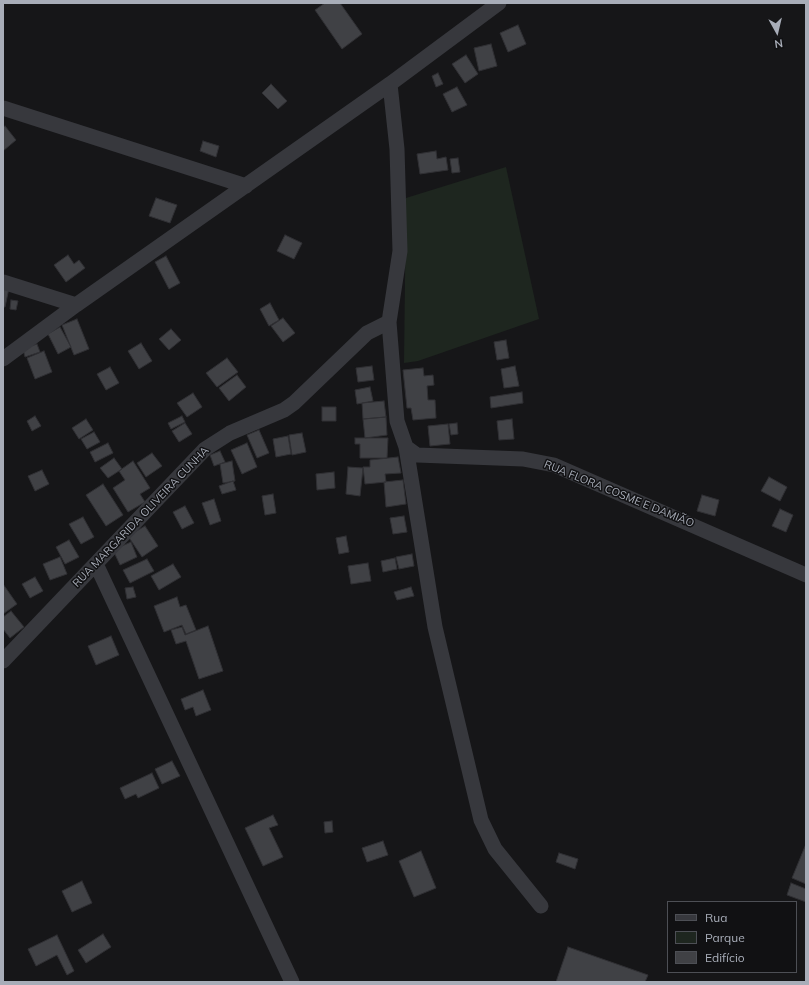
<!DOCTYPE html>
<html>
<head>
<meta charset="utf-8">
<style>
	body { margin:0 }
	#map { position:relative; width:809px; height:985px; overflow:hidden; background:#161618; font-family:Mulish,sans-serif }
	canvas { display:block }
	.frame { position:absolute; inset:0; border:4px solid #a8adb8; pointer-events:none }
	.legend { position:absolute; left:667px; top:901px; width:130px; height:72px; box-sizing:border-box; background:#111113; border:1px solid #4d4f55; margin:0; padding:5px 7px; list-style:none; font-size:12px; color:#a8adb8 }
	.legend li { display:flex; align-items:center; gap:8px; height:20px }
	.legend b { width:20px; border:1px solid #4d4f55 }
	.north { position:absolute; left:757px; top:12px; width:40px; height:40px; -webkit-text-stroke:3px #111113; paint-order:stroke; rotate:172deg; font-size:11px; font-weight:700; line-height:16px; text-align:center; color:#a8adb8 }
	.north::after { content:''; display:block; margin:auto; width:14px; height:18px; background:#a8adb8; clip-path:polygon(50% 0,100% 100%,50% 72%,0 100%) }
</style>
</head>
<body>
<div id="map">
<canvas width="809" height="985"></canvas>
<div class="frame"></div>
<ul class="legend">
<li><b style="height:5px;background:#37383d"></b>Rua</li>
<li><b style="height:11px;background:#1e261f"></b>Parque</li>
<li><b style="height:11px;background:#404145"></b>Edifício</li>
</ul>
<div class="north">N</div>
</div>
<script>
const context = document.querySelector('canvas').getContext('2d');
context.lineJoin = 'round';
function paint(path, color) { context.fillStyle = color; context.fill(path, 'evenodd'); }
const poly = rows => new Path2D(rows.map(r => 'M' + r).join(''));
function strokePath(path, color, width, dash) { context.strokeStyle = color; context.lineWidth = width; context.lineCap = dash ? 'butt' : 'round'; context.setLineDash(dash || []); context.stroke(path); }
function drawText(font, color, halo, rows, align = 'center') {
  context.font = font + ' Mulish,sans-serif'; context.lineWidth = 3; context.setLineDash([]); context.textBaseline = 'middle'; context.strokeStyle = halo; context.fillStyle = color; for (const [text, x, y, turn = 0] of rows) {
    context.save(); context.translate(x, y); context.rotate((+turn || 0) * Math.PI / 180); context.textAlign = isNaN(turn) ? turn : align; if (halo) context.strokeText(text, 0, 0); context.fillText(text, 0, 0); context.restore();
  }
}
paint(poly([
	[506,167,539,319,418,361,404,363,406,198]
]), '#1e261f');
const building = poly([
	[325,3,340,3,362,34,342,49,315,10,325,3],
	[518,25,526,44,508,52,500,33,518,25],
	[491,44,497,66,479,71,474,48,491,44],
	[466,55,478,74,465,83,452,64,466,55],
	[438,73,443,84,436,87,432,76,438,73],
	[271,84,287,101,278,109,262,93,271,84],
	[457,87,467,105,452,112,443,94,457,87],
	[5,126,16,140,3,151,3,128,5,126],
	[203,141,219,146,216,157,200,151,203,141],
	[436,151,437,159,446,157,448,170,420,174,417,154,436,151],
	[458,158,460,172,452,173,450,159,458,158],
	[156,198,177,205,170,223,149,216,156,198],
	[285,235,302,243,294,259,277,251,285,235],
	[68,255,74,264,79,260,85,268,66,282,54,265,68,255],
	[166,256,180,283,169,289,155,262,166,256],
	[3,287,9,288,5,307,3,307,3,287],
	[11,300,18,301,16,310,10,309,11,300],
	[270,303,279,320,269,326,260,309,270,303],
	[283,318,295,333,283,342,271,326,283,318],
	[77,319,89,349,74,355,62,325,77,319],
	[60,327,71,347,58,354,48,334,60,327],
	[171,329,181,340,169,350,159,339,171,329],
	[506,340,509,358,497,360,494,342,506,340],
	[141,343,152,361,139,369,128,351,141,343],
	[37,344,40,352,25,357,23,349,37,344],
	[44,351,52,372,35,379,27,358,44,351],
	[227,358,238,372,217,387,206,373,227,358],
	[372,366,374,380,358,382,356,368,372,366],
	[515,366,519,386,504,388,501,369,515,366],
	[110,367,119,383,106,390,97,374,110,367],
	[423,368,424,376,433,375,434,385,427,386,428,400,435,400,436,418,413,420,411,408,407,408,403,370,423,368],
	[237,375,246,387,229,401,219,388,237,375],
	[370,387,373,401,357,404,355,390,370,387],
	[522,392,523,403,491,408,490,397,522,392],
	[193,393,202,407,187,417,177,403,193,393],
	[384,401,386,417,363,419,362,403,384,401],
	[322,407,336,407,336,421,322,421,322,407],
	[35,416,41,426,32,431,27,421,35,416],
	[182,416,185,422,171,429,168,423,182,416],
	[386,417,387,435,365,438,363,419,386,417],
	[86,419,93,430,79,439,72,428,86,419],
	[512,419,514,439,499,440,497,421,512,419],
	[185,423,192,434,179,442,172,431,185,423],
	[457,423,458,434,451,435,449,424,457,423],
	[448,424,450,444,430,446,428,426,448,424],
	[259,430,269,453,257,458,247,435,259,430],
	[94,432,100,442,87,449,81,439,94,432],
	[302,433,306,452,292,455,289,435,302,433],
	[288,436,291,454,276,457,273,439,288,436],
	[355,438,388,438,387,458,360,458,360,444,355,444,355,438],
	[108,443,113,453,95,462,90,452,108,443],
	[247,443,257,467,242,474,231,450,247,443],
	[220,451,225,462,214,466,210,455,220,451],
	[152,453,162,466,146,477,137,463,152,453],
	[398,457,401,473,385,474,386,482,365,484,363,467,370,467,370,460,398,457],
	[114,458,122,469,108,478,100,468,114,458],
	[133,461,150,488,140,494,145,502,128,512,113,488,125,480,119,471,133,461],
	[232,461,235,481,223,483,220,464,232,461],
	[348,467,363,468,360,496,346,494,348,467],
	[42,470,49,484,35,491,28,476,42,470],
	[334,472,335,488,317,490,316,474,334,472],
	[769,477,787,487,780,501,761,491,769,477],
	[403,480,406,504,386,507,384,482,403,480],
	[233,481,236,490,222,494,219,486,233,481],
	[103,484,123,515,106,526,86,495,103,484],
	[273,494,276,513,265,515,262,496,273,494],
	[702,495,719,500,715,516,697,511,702,495],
	[214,499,221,521,210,525,202,503,214,499],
	[185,506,194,523,182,529,173,512,185,506],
	[780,509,793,515,786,532,772,526,780,509],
	[404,516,407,532,393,534,390,518,404,516],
	[83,517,94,537,81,544,69,524,83,517],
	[145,526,158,546,142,557,128,536,145,526],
	[346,536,349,552,339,554,336,538,346,536],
	[69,540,79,557,65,564,56,547,69,540],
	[131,542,137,557,120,565,113,550,131,542],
	[412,554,414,566,399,569,396,557,412,554],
	[60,557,67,574,50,580,43,564,60,557],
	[395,558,397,569,383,572,381,561,395,558],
	[147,559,154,571,130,583,123,570,147,559],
	[368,563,371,581,351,584,348,566,368,563],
	[173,564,181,577,159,590,151,576,173,564],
	[35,577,43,591,30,598,22,584,35,577],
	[3,584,17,604,3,614,3,584],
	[133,587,136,597,127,599,125,588,133,587],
	[411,587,414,596,397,600,394,592,411,587],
	[177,597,180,607,186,605,196,630,186,634,182,625,164,632,154,606,177,597],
	[11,611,24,627,10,638,3,629,3,617,11,611],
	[208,626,223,671,199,679,186,641,176,644,171,630,182,627,185,635,208,626],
	[111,636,119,655,96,665,88,646,111,636],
	[203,690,211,710,196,716,193,707,185,710,181,699,203,690],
	[172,761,180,776,162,784,155,769,172,761],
	[152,773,159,788,138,798,136,794,125,799,120,788,152,773],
	[273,815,278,825,269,828,283,857,263,866,245,828,273,815],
	[332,821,333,832,325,833,324,822,332,821],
	[383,841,388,855,367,862,362,848,383,841],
	[806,844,806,884,792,878,806,844],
	[421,851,436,888,414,897,399,861,421,851],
	[559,853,578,859,575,869,556,862,559,853],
	[82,881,92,903,72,912,62,891,82,881],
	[791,883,806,889,806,902,787,895,791,883],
	[103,934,111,947,86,963,78,950,103,934],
	[57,935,74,971,67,975,57,955,36,966,28,949,57,935],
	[568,947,648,975,645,982,556,982,568,947]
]);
paint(building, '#404145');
strokePath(building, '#303034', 1);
strokePath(poly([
	[390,84,397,149,400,251,389,322,397,421,406,447,417,455,523,459,554,465,806,575],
	[3,108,246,186],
	[3,282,76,305],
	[3,359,76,305,390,84,499,3],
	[406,447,435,627,481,820,495,849,541,906],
	[96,564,292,982],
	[3,661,205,449,230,433,284,410,294,403,367,333,389,322]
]), '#37383d', 15);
drawText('11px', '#a8adb8', '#111113', [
	["RUA FLORA COSME E DAMIÃO",619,494,22],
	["RUA MARGARIDA OLIVEIRA CUNHA",141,517,-46]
]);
</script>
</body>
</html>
